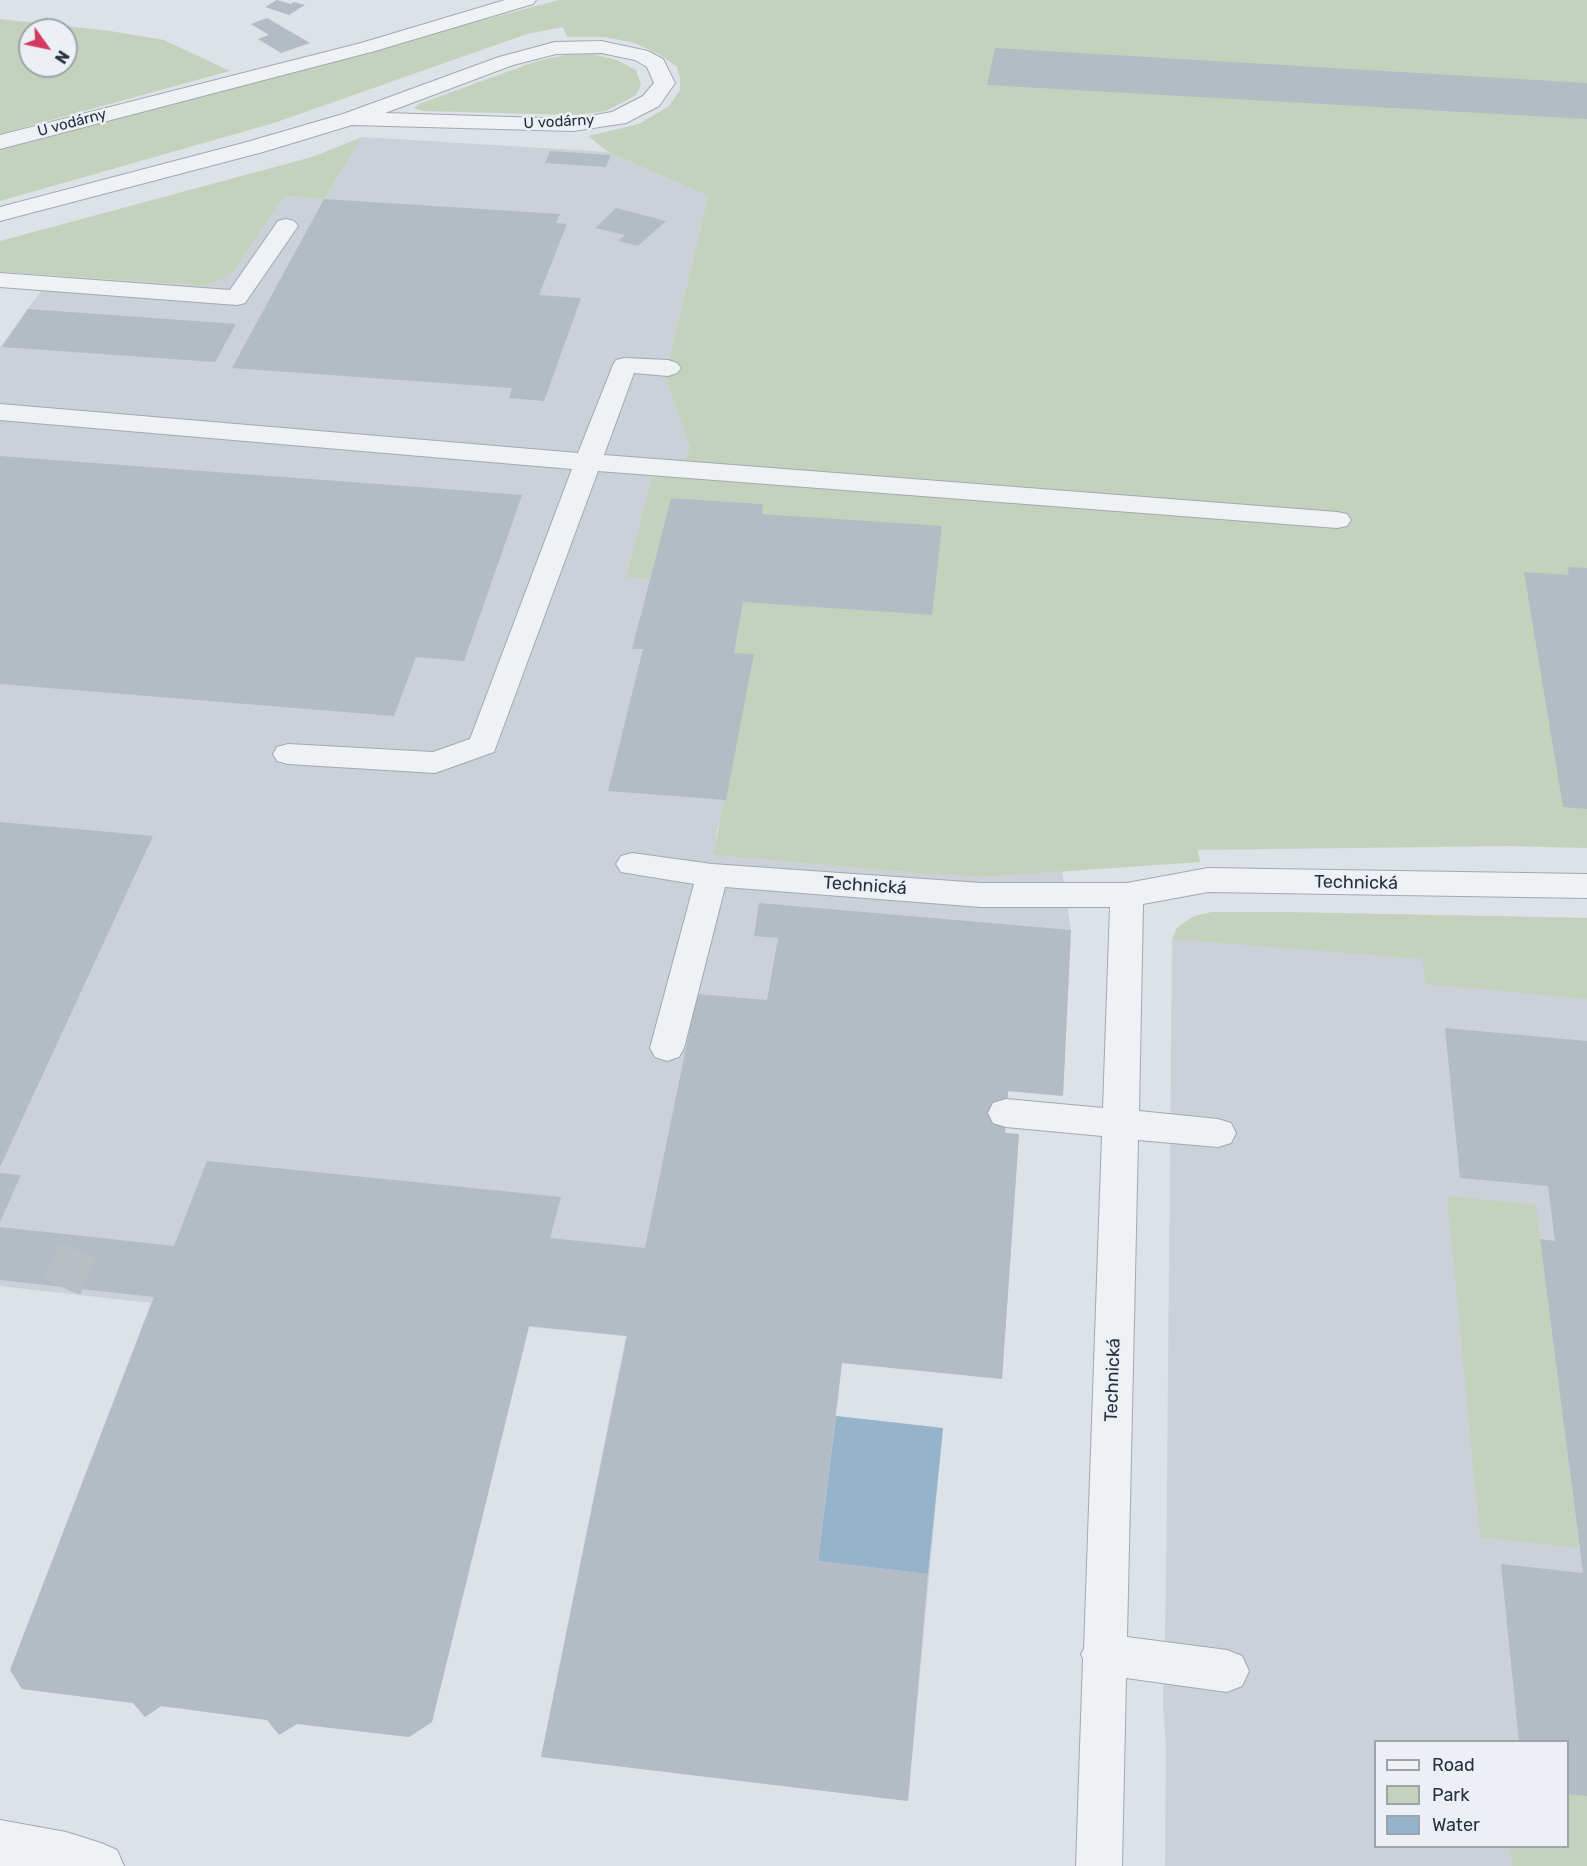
<!DOCTYPE html>
<html>
<head>
<meta charset="utf-8">
<style>
	body { margin:0 }
	#map { position:relative; width:1587px; height:1866px; overflow:hidden; background:#dce2e7; font-family:Rubik,sans-serif }
	canvas { display:block }
	.legend { position:absolute; left:1374px; top:1740px; width:195px; height:108px; box-sizing:border-box; background:#ecf0f5; border:2px solid #9ca4ac; margin:0; padding:8px 10px; list-style:none; font-size:18px; color:#25313e }
	.legend li { display:flex; align-items:center; gap:12px; height:30px }
	.legend b { width:30px; border:2px solid #9ca4ac }
	.north { position:absolute; left:18px; top:18px; width:60px; height:60px; box-sizing:border-box; background:#ecf0f5; border:2px solid #9ca4ac; border-radius:50%; rotate:123deg; font-size:16px; font-weight:700; line-height:24px; text-align:center; color:#25313e }
	.north::after { content:''; display:block; margin:auto; width:21px; height:27px; background:#d5395f; clip-path:polygon(50% 0,100% 100%,50% 72%,0 100%) }
</style>
</head>
<body>
<div id="map">
<canvas width="1587" height="1866"></canvas>
<ul class="legend">
<li><b style="height:8px;background:#eff2f5"></b>Road</li>
<li><b style="height:16px;background:#c4d2bd"></b>Park</li>
<li><b style="height:16px;background:#95b3ca"></b>Water</li>
</ul>
<div class="north">N</div>
</div>
<script>
const context = document.querySelector('canvas').getContext('2d');
context.lineJoin = 'round';
function paint(path, color) { context.fillStyle = color; context.fill(path, 'evenodd'); }
const poly = rows => new Path2D(rows.map(r => 'M' + r).join(''));
function strokePath(path, color, width, dash) { context.strokeStyle = color; context.lineWidth = width; context.lineCap = dash ? 'butt' : 'round'; context.setLineDash(dash || []); context.stroke(path); }
function drawText(font, color, halo, rows, align = 'center') {
  context.font = font + ' Rubik,sans-serif'; context.lineWidth = 5; context.setLineDash([]); context.textBaseline = 'middle'; context.strokeStyle = halo; context.fillStyle = color; for (const [text, x, y, turn = 0] of rows) {
    context.save(); context.translate(x, y); context.rotate((+turn || 0) * Math.PI / 180); context.textAlign = isNaN(turn) ? turn : align; if (halo) context.strokeText(text, 0, 0); context.fillText(text, 0, 0); context.restore();
  }
}
paint(poly([
	[362,137,608,152,708,196,665,376,690,446,685,464,656,462,627,576,650,579,671,498,763,504,762,514,942,526,932,615,754,654,726,800,717,830,714,855,927,874,983,877,1062,871,1071,930,1063,1096,1008,1091,1005,1133,1019,1134,1002,1379,842,1363,836,1416,943,1428,908,1801,541,1757,626,1336,529,1327,432,1722,409,1737,297,1724,279,1735,267,1720,162,1706,145,1717,133,1703,22,1689,10,1670,151,1303,0,1286,0,347,52,276,192,285,234,271,284,196,324,199],
	[1212,912,1278,912,1587,918,1587,1866,1165,1866,1166,1746,1163,1704,1166,1591,1172,939,1177,928,1189,919,1195,916],
	[1376,1742,1568,1742,1568,1846,1376,1846]
]), '#cad1d9');
paint(poly([
	[559,0,1587,0,1587,848,1507,846,1198,850,1200,862,983,877,927,874,713,855,754,655,734,653,743,602,931,615,942,527,762,514,763,504,671,498,650,579,626,577,656,462,684,463,690,447,665,376,708,196,608,152,588,136,639,124,669,106,680,90,680,78,677,67,659,54,634,43,605,37,567,37,563,27,527,34,274,123,0,201,0,148],
	[0,19,110,31,164,40,230,71,0,134],
	[30,30,66,30,66,66,30,66],
	[592,54,617,60,636,70,641,85,636,95,606,111,576,115,422,111,414,108,419,104,534,62,565,55],
	[362,137,324,199,284,196,234,271,220,280,205,285,192,285,0,272,0,241,312,157],
	[1212,912,1278,912,1587,918,1587,999,1426,984,1422,959,1172,939,1177,928,1189,919,1195,916],
	[1447,1196,1536,1205,1579,1548,1480,1537],
	[1568,1794,1587,1796,1587,1866,1512,1866,1510,1847,1568,1846]
]), '#c4d2bd');
paint(poly([
	[836,1416,943,1428,928,1574,818,1561]
]), '#95b3ca');
paint(poly([
	[277,0,291,4,294,2,305,5,289,15,265,7],
	[267,18,286,29,310,43,281,53,258,39,269,35,251,24],
	[995,48,1587,83,1587,119,987,85],
	[550,151,611,155,606,167,545,163],
	[324,199,560,214,556,223,567,224,539,295,581,298,544,401,509,398,512,388,232,368],
	[616,208,666,221,638,246,618,241,625,235,595,228],
	[28,309,236,324,215,362,2,347],
	[0,456,432,488,522,495,464,661,416,657,394,716,0,684],
	[671,498,763,504,762,514,942,526,932,615,743,602,734,653,754,654,726,800,608,791,643,649,632,649],
	[1567,567,1587,568,1587,809,1563,807,1524,572,1569,575],
	[0,822,153,836,0,1167],
	[759,903,1071,930,1063,1096,1008,1091,1005,1133,1019,1134,1002,1379,842,1363,818,1561,928,1574,908,1801,541,1757,627,1336,529,1326,432,1722,409,1737,297,1724,279,1735,267,1720,161,1706,145,1717,133,1703,22,1689,10,1670,154,1297,0,1280,0,1227,174,1246,207,1161,561,1197,550,1238,645,1248,697,994,767,1000,778,938,754,936],
	[1445,1028,1587,1041,1587,1796,1568,1794,1568,1742,1519,1742,1501,1564,1583,1573,1540,1239,1555,1241,1548,1186,1460,1178],
	[0,1173,21,1175,0,1222]
]), '#b3bbc4');
strokePath(poly([
	[62,1287,84,1236]
]), '#b7bfc5', 40, [40, 20]);
const minor = poly([
	[505,0,536,0,533,4,375,51,0,149,0,135,361,43,505,0],
	[601,41,648,51,663,59,675,83,659,106,626,123,573,131,352,125,263,152,0,221,0,207,247,142,343,114,499,57,555,42,601,41],
	[601,53,635,60,647,67,654,83,643,96,612,112,573,119,385,113,513,65,556,54,601,53],
	[286,219,294,221,298,226,245,303,237,305,0,287,0,273,230,290,278,221,286,219],
	[625,358,668,360,677,363,681,368,677,373,668,376,634,373,604,455,1337,512,1347,514,1351,520,1347,526,1337,528,598,471,494,752,435,773,288,764,277,761,273,754,277,747,288,744,433,752,470,739,572,469,0,420,0,404,578,453,613,365,616,360,625,358],
	[632,853,712,864,981,883,1127,883,1208,868,1587,874,1587,898,1208,892,1143,904,1139,1111,1218,1119,1231,1123,1236,1133,1231,1143,1218,1147,1138,1140,1127,1637,1227,1650,1242,1656,1249,1671,1242,1686,1227,1692,1126,1678,1122,1866,1076,1866,1083,1659,1081,1654,1084,1649,1102,1136,1006,1127,993,1123,988,1113,993,1103,1006,1099,1103,1108,1110,907,981,907,725,887,684,1048,679,1057,667,1061,655,1057,650,1048,694,884,621,872,616,864,621,856,632,853],
	[0,1820,66,1832,101,1843,117,1850,124,1866,0,1866,0,1820]
]);
strokePath(minor, '#a1a9b1', 2);
paint(minor, '#eff2f5');
drawText('15px', '#25313e', '#ecf0f5', [
	["U vodárny",559,122,-3],
	["U vodárny",72,123,-15]
]);
drawText('18px', '#25313e', '#ecf0f5', [
	["Technická",1356,883,1],
	["Technická",865,886,4],
	["Technická",1113,1380,-88]
]);
</script>
</body>
</html>
